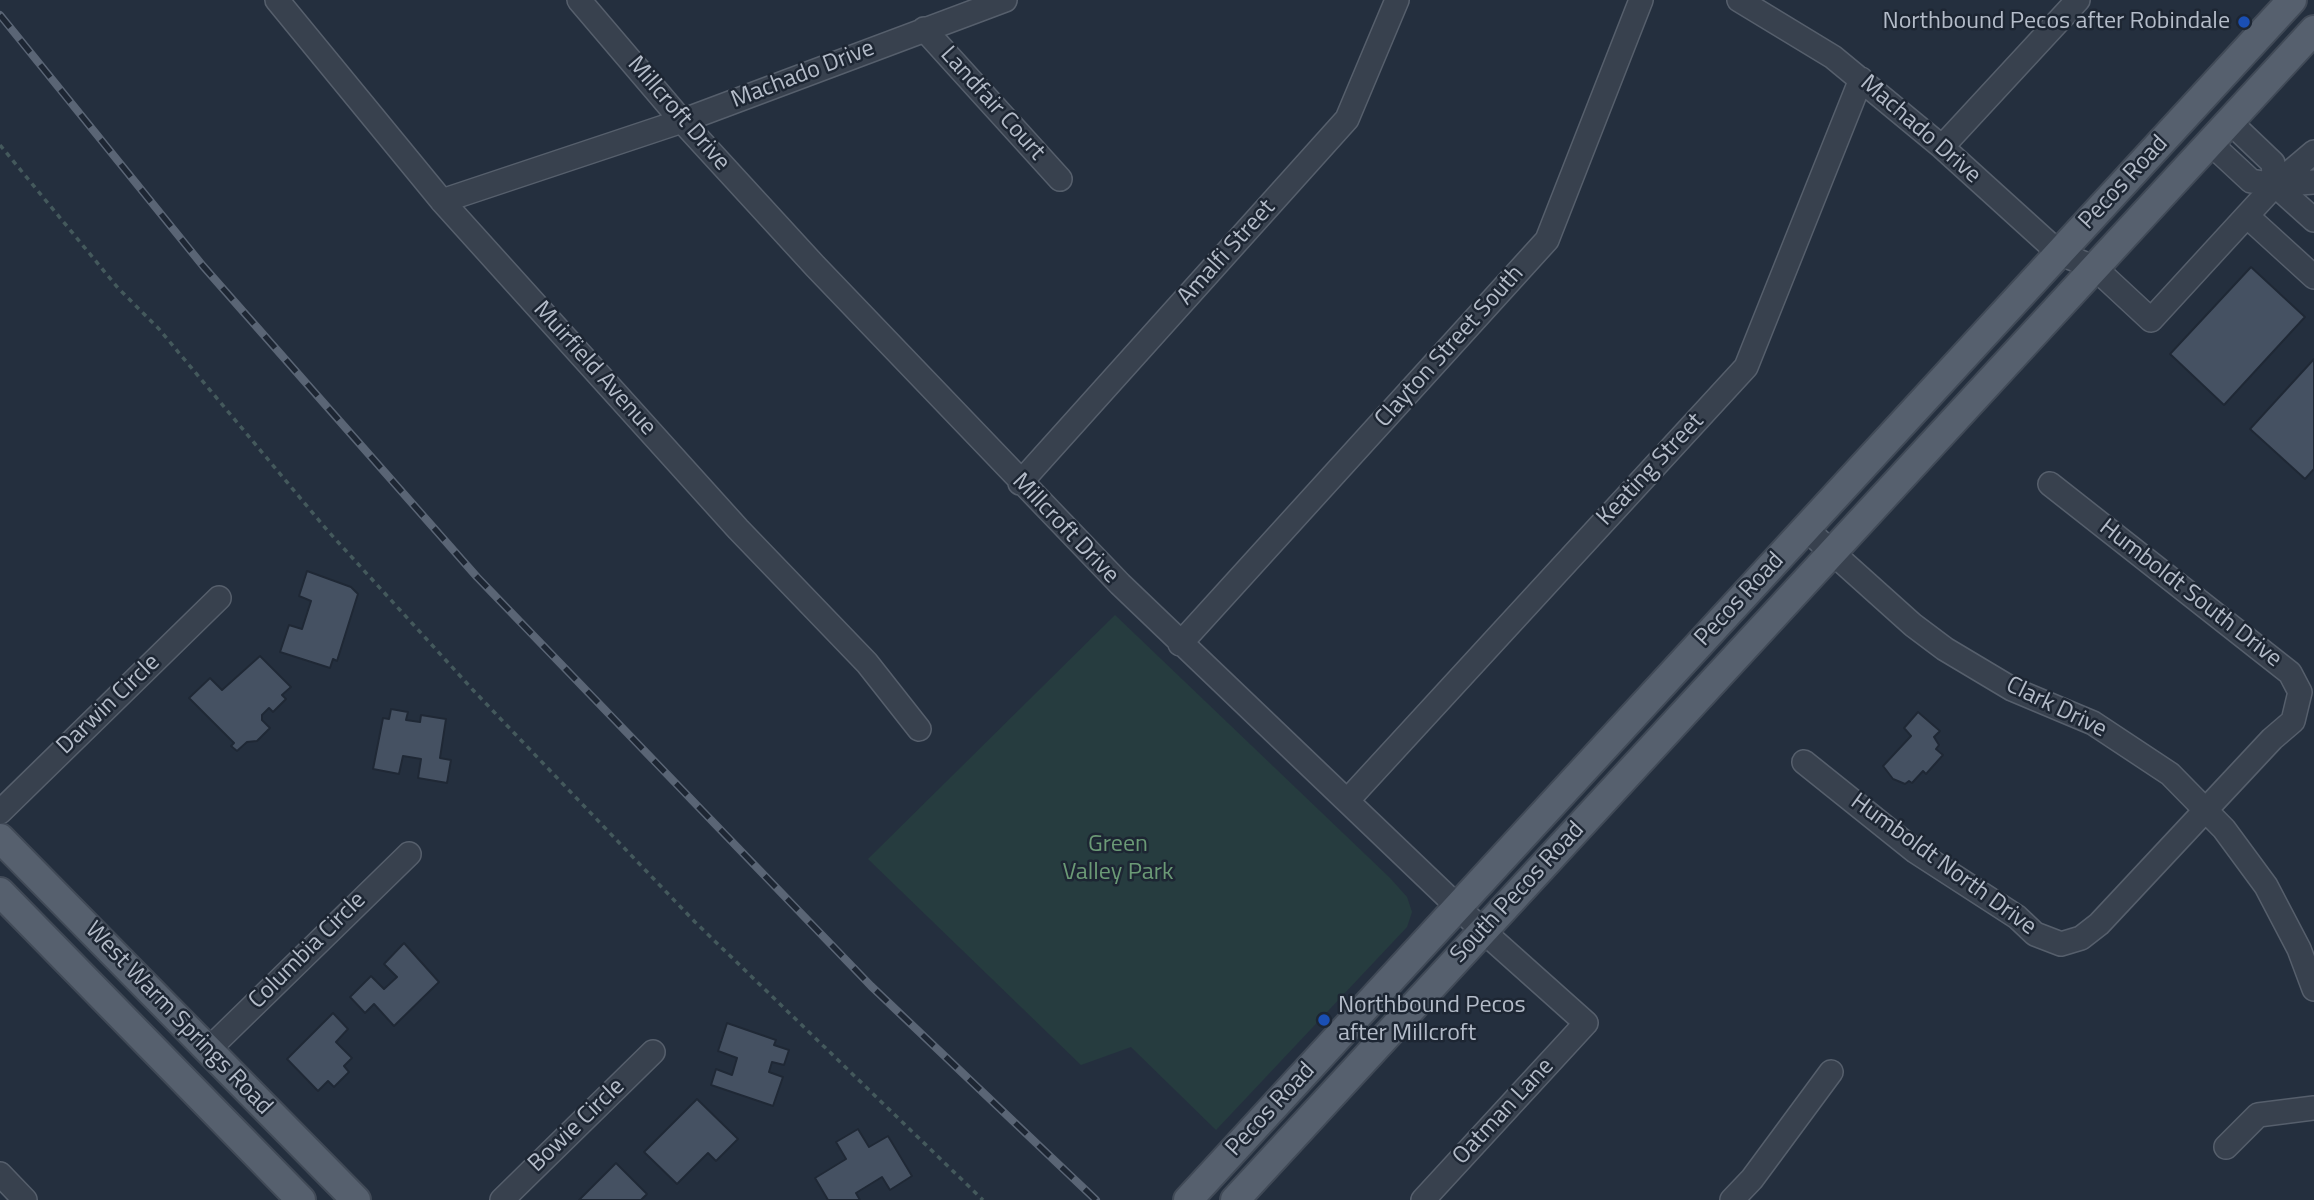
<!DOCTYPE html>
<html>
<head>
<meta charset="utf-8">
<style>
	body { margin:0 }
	canvas { display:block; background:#242f3e }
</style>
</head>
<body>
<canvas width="2314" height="1200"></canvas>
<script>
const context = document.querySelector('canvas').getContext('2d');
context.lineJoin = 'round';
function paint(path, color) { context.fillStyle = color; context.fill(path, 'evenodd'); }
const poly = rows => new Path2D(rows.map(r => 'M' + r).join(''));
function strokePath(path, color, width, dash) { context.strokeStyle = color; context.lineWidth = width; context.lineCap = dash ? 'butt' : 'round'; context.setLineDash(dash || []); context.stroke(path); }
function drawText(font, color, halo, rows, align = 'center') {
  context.font = font + ' "Titillium Web",sans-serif'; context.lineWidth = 5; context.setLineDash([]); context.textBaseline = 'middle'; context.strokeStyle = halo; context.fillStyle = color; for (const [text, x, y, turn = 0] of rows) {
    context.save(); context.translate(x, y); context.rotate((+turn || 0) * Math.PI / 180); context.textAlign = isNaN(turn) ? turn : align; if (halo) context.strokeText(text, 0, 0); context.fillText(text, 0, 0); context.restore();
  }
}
paint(poly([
	[1115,615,1390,878,1407,897,1412,912,1407,927,1216,1130,1131,1047,1081,1065,868,859]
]), '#263c3f');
const building = poly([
	[2251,267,2305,317,2224,405,2170,354,2251,267],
	[2314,359,2314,469,2305,479,2250,429,2314,359],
	[307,571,351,587,358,594,337,661,333,659,330,668,280,652,289,625,302,629,311,601,299,596,307,571],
	[260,656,291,687,282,695,286,699,273,712,269,708,262,715,262,720,270,728,257,741,247,742,237,751,231,746,234,743,189,698,210,678,222,690,260,656],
	[391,709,408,712,406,720,420,722,421,715,446,719,440,758,451,760,447,783,418,778,421,759,403,756,399,774,373,769,383,718,389,719,391,709],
	[1918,712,1940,731,1934,737,1939,745,1936,749,1943,755,1926,774,1923,771,1912,783,1909,781,1905,784,1893,779,1883,766,1911,736,1904,728,1918,712],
	[404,943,439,982,394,1026,374,1004,365,1013,350,997,371,976,384,989,397,977,384,964,404,943],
	[333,1013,348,1029,336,1042,352,1058,344,1066,349,1072,334,1087,328,1081,318,1091,287,1059,333,1013],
	[727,1023,776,1040,774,1045,789,1050,784,1065,772,1062,769,1072,783,1077,773,1106,711,1085,716,1069,732,1075,737,1058,718,1051,727,1023],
	[697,1099,738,1139,716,1161,708,1153,677,1184,644,1152,697,1099],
	[858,1129,869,1147,888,1136,912,1176,890,1190,882,1177,856,1193,860,1200,828,1200,815,1178,846,1159,836,1142,858,1129],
	[616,1163,647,1194,641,1200,579,1200,616,1163]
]);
paint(building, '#455162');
strokePath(building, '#1f2835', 2);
const minor = poly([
	[277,0,442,201,738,529,867,663,919,729],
	[579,0,682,121,815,266,1120,584,1483,931,1586,1023,1423,1200],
	[1739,0,1833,57,1942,147,2059,253,2095,268,2151,320,2275,185,2314,152],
	[924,29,1060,179],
	[2229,121,2273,163,2275,185,2314,220],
	[2209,142,2251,181,2275,185,2314,182],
	[1942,147,2078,0],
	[442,201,682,121,1005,0],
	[2247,216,2314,277],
	[1020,483,1347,119,1397,0],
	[1806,529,1913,625,1945,649,2012,689,2093,723,2170,774,2224,829,2266,886,2299,949,2314,989],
	[1180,644,1547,240,1641,0],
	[1804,762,1915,851,2017,917,2035,934,2061,944,2081,938,2099,924,2272,739,2293,721,2300,692,2290,673,2050,484],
	[1347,801,1746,367,1861,79],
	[0,812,219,598],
	[208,1050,409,854],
	[2226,1147,2258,1115,2314,1108],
	[0,1174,25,1200],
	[502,1200,653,1052],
	[1732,1200,1752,1179,1831,1072]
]);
const major = poly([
	[0,838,356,1200],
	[0,892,301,1200],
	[1188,1200,2292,0],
	[1235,1200,2314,30]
]);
strokePath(minor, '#565f6c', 26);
strokePath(major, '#414a57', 32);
strokePath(poly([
	[0,145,118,288,159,329,327,530,473,690,695,922,983,1200]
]), '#44595c', 3.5, [5, 5]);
strokePath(minor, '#38414e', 23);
strokePath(major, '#56606e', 28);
const rail = poly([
	[0,15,203,266,477,577,871,986,1096,1200]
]);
strokePath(rail, '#5a6575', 8);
strokePath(rail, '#1d2633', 5, [16]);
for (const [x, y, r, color] of [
	[2244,22,7,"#1a4fb4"],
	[1324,1020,7,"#1a4fb4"]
]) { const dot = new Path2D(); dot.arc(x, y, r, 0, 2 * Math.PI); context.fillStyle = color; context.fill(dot); strokePath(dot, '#1d2633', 2.5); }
drawText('24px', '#b4bcc9', '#1d2633', [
	["Northbound Pecos after Robindale",2230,22],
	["Northbound Pecos",1338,1006,"left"],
	["after Millcroft",1338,1034,"left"]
], 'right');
drawText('24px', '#b4bcc9', '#1d2633', [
	["Machado Drive",803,75,-21],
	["Landfair Court",992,104,48],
	["Millcroft Drive",678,114,49],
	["Machado Drive",1920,130,41],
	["Pecos Road",2124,183,-47],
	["Amalfi Street",1227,253,-48],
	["Clayton Street South",1450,347,-48],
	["Muirfield Avenue",594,369,48],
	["Keating Street",1651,470,-47],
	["Millcroft Drive",1065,529,46],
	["Humboldt South Drive",2190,594,38],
	["Pecos Road",1740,600,-47],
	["Darwin Circle",109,705,-44],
	["Clark Drive",2056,708,26],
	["Humboldt North Drive",1943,865,36],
	["South Pecos Road",1518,893,-47],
	["Columbia Circle",308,951,-45],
	["West Warm Springs Road",178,1019,46],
	["Pecos Road",1271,1110,-47],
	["Oatman Lane",1504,1112,-47],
	["Bowie Circle",577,1126,-44]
]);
drawText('24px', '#6b9a76', '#1d2633', [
	["Green",1118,845],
	["Valley Park",1118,873]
]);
</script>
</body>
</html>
